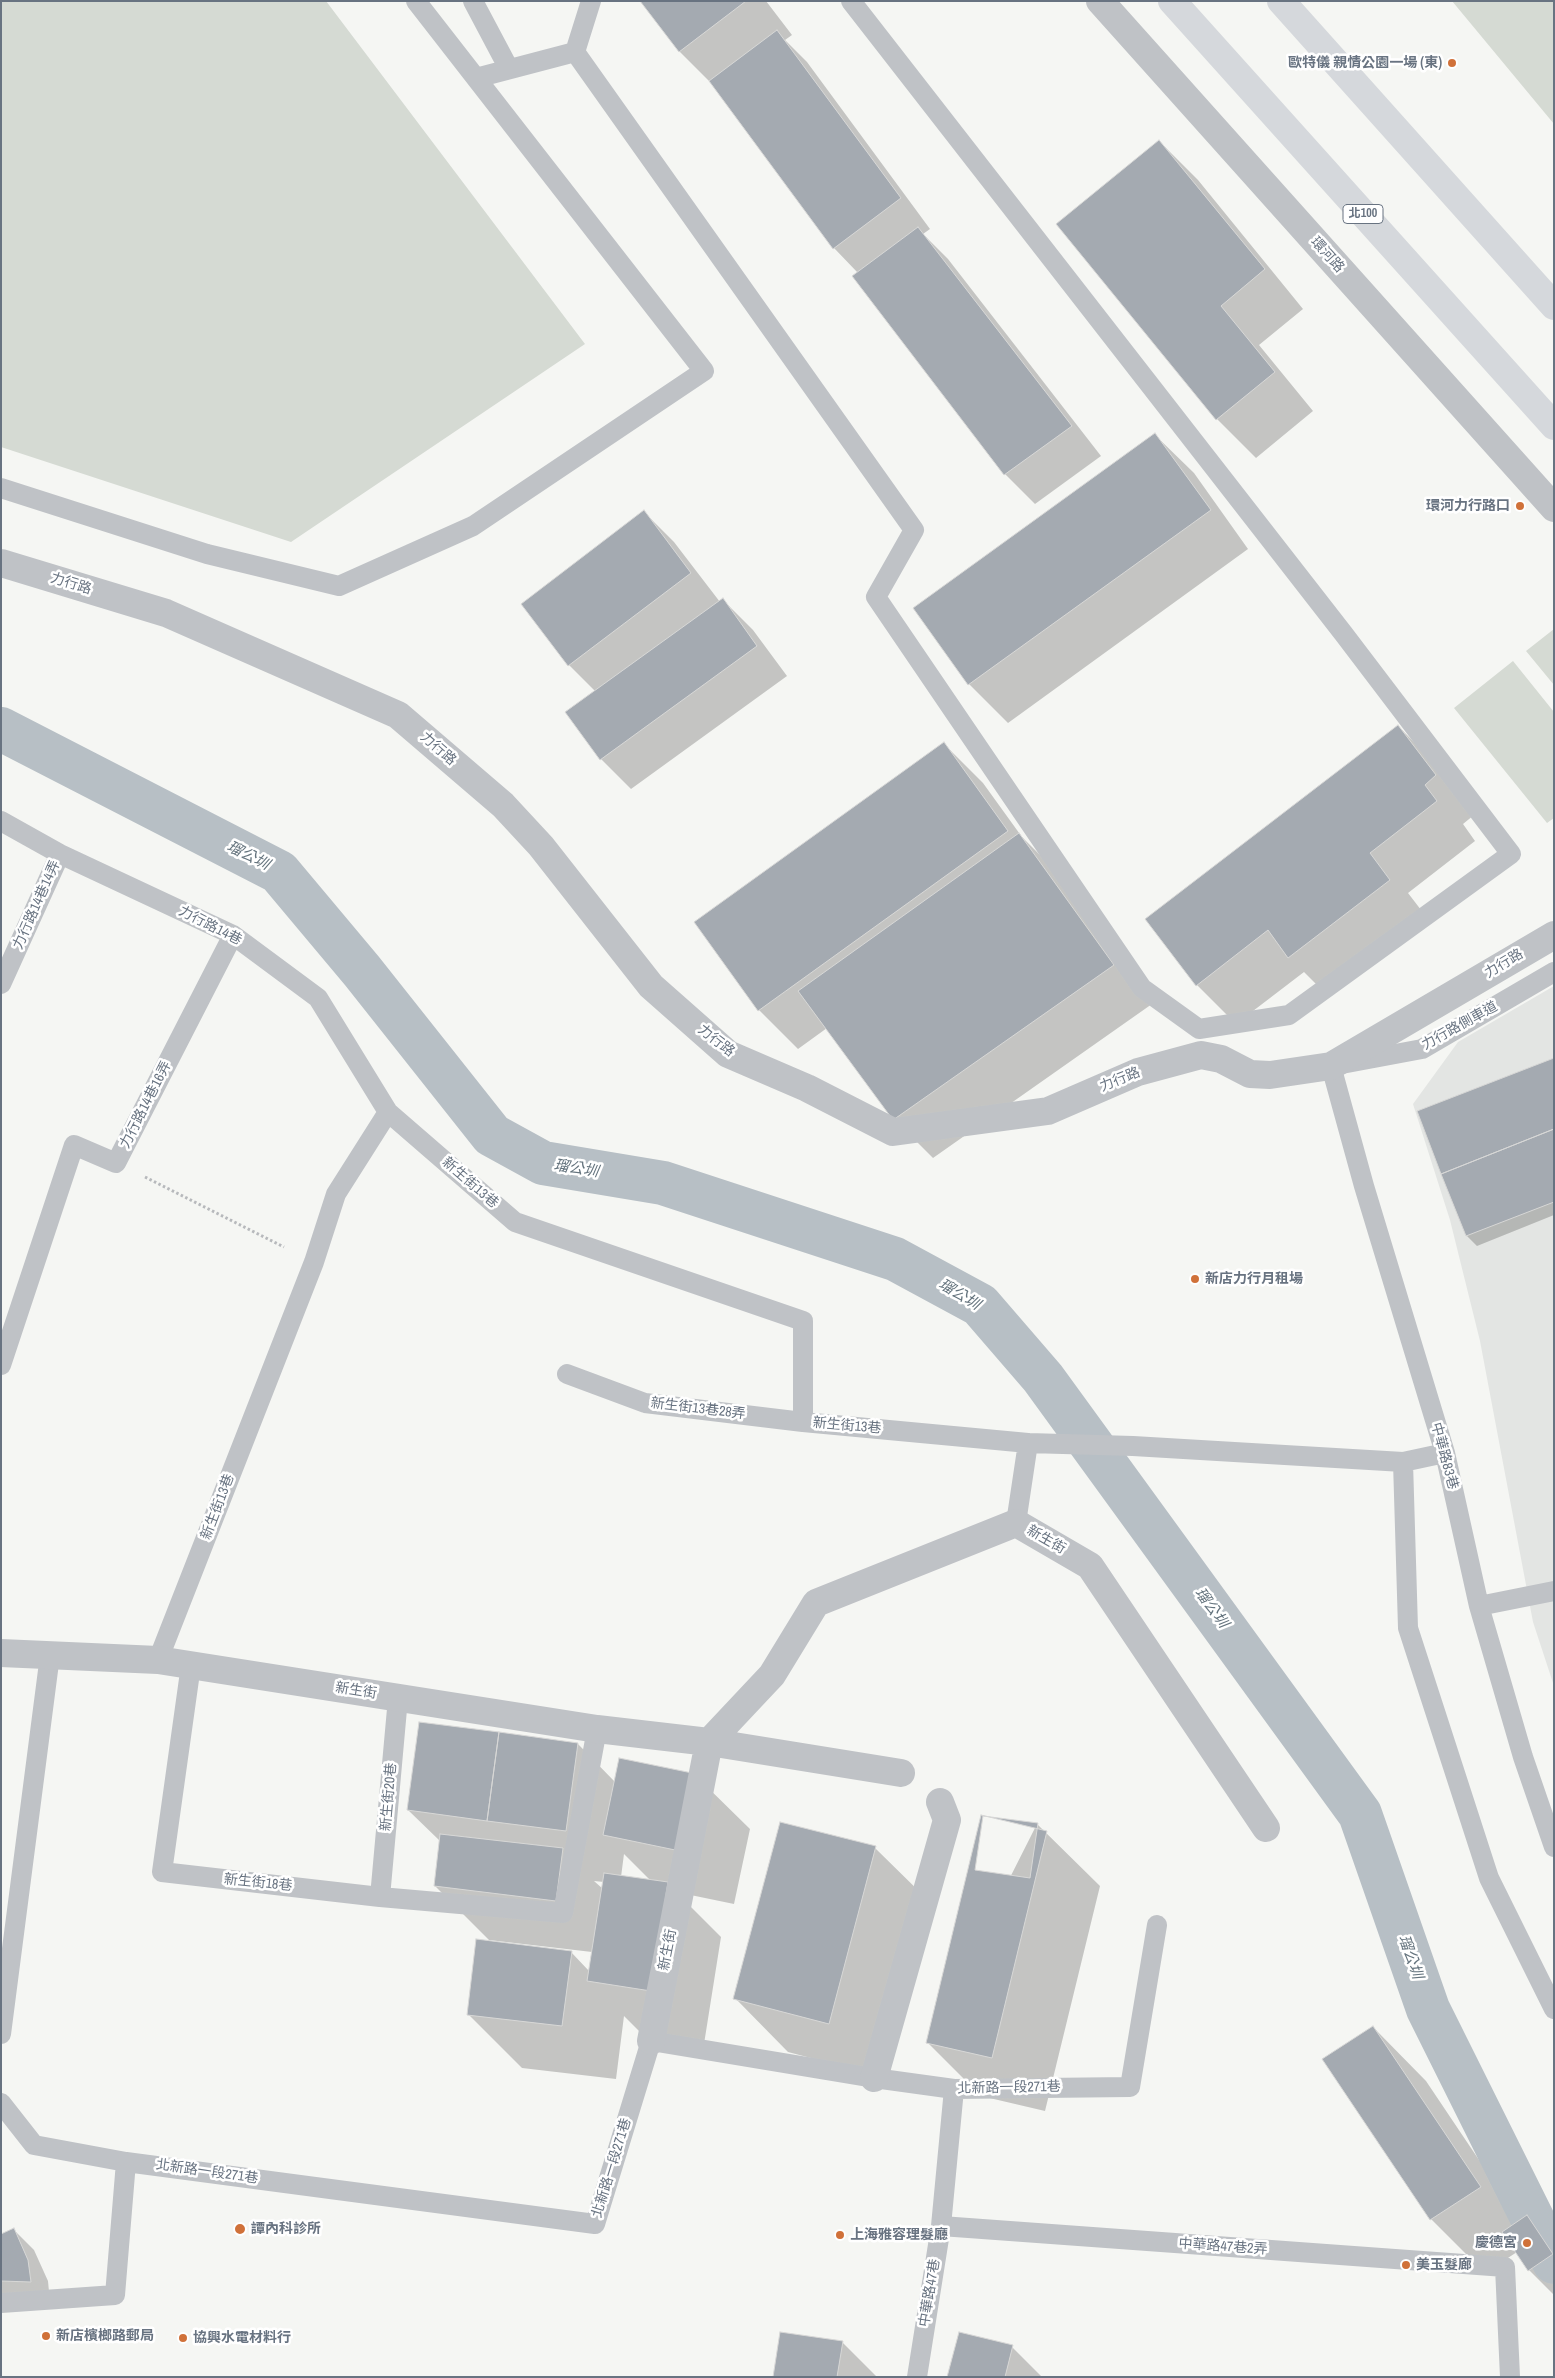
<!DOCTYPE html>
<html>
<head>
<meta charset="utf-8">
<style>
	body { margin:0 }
	#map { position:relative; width:1555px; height:2378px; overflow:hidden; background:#f5f6f3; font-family:"Archivo Narrow",sans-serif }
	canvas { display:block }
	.frame { position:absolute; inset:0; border:2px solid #687381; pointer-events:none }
</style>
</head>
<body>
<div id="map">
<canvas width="1555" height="2378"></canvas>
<div class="frame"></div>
</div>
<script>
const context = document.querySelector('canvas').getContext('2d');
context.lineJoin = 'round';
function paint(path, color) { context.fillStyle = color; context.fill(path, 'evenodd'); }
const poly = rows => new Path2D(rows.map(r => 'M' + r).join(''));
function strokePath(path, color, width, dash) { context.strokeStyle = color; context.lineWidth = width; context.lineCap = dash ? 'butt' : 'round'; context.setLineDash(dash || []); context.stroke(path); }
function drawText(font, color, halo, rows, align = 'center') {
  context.font = font + ' "Archivo Narrow","Noto Sans TC",sans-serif'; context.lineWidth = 5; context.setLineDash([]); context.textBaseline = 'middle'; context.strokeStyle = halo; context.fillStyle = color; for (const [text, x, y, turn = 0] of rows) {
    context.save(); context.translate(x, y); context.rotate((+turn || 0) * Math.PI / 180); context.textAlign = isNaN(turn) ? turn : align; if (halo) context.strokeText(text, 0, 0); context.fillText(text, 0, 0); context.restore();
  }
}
paint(poly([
	[1554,986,1554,1686,1533,1622,1480,1341,1450,1220,1413,1104,1458,1042]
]), '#e3e5e3');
paint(poly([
	[1,1,326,1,585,344,291,542,1,447],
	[1452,1,1554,1,1554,124],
	[1554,629,1554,685,1526,651],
	[1513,661,1554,712,1554,818,1547,823,1454,708]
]), '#d5dad3');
paint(poly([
	[642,1,766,1,792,35,785,40,807,62,930,229,923,234,948,259,1101,456,1035,504,1005,474,858,273,834,248,714,86,679,51],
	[1159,141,1198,180,1303,309,1259,345,1313,411,1256,458,1217,419],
	[1155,435,1194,473,1248,549,1008,723,969,684,914,608],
	[644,512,674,542,720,602,723,600,753,630,787,676,631,789,601,759,596,692,569,665,523,604],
	[1398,726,1437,765,1474,815,1463,824,1475,841,1408,893,1428,919,1328,996,1304,972,1236,1024,1197,985],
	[944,744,983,783,1022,837,1058,873,1152,1004,933,1158,894,1119,827,1028,798,1049,759,1010],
	[1554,1059,1554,1215,1477,1246,1467,1236],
	[578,1744,615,1782,696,1776,750,1829,734,1904,676,1892,721,1937,704,2044,642,2034,624,2016,616,2079,522,2068,468,2014,571,1952,589,1971,592,1952,489,1940,435,1886,441,1842,408,1810],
	[624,1854,651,1881,621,1877],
	[594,1881,604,1882,603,1889],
	[1037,1824,1100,1886,1045,2111,981,2096,927,2042],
	[875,1848,929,1901,883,2077,788,2052,735,1998],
	[1373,2027,1426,2081,1520,2221,1527,2217,1554,2244,1554,2295,1529,2270,1517,2252,1485,2273,1431,2219,1324,2060],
	[14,2230,34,2250,48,2281,50,2302,1,2300,1,2235],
	[842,2342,877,2377,774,2377],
	[1012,2347,1042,2377,948,2377]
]), '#0003');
strokePath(poly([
	[1,729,279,872,362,971,492,1135,543,1163,663,1183,895,1259,980,1305,1043,1378,1360,1814,1428,2009,1554,2262]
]), '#b7bfc5', 44);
const building = poly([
	[640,1,746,1,679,52,640,1],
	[777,30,901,198,833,249,709,81,777,30],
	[1159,140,1265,269,1221,306,1275,372,1216,420,1056,224,1159,140],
	[918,227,1072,426,1004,475,852,276,918,227],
	[1155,433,1211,510,968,685,913,608,1155,433],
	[644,510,691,573,568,666,521,604,644,510],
	[723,598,757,646,600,760,565,712,723,598],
	[1398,725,1436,775,1425,785,1437,801,1370,853,1390,880,1288,958,1268,930,1196,986,1145,919,1398,725],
	[944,742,1008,831,758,1011,694,922,944,742],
	[1019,833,1114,965,893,1120,798,991,1019,833],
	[1554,1058,1554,1129,1441,1174,1417,1111,1554,1058],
	[1554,1129,1554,1202,1466,1236,1441,1174,1554,1129],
	[419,1722,499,1732,487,1821,407,1810,419,1722],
	[499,1732,578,1743,566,1831,487,1821,499,1732],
	[619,1758,697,1774,680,1851,603,1835,619,1758],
	[981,1815,1047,1831,992,2058,926,2043,981,1815],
	[983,1816,1038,1823,1030,1878,975,1870,983,1816],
	[780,1822,876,1846,829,2024,733,1999,780,1822],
	[440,1834,563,1848,556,1901,434,1886,440,1834],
	[604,1873,668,1882,651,1991,587,1981,604,1873],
	[476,1939,572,1951,562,2026,467,2015,476,1939],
	[1373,2026,1481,2187,1430,2220,1322,2059,1373,2026],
	[1527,2215,1553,2254,1528,2271,1502,2232,1527,2215],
	[14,2228,28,2260,31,2282,1,2281,1,2234,14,2228],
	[780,2332,843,2341,837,2377,773,2377,780,2332],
	[959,2332,1013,2345,1005,2377,947,2377,959,2332]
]);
paint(building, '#a4aab1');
strokePath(building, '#d7d7d6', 1);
strokePath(poly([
	[145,1177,284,1247]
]), '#b7b9bc', 3, [2.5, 2.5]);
strokePath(poly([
	[473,1,509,69],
	[575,52,914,530,876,597,1142,988,1199,1029,1289,1015,1511,854,1343,633,851,1],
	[476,78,575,52,591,1],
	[1,488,207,554,339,586,473,526,704,371,416,1],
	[1,821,60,854,233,935,318,998,388,1112,515,1222,803,1321,803,1422,1028,1443,1133,1446,1403,1462,1445,1453],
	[1554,972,1422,1049,1331,1066,1364,1186,1445,1453,1479,1606,1523,1757,1554,1847],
	[1,984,60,854],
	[1,1365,74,1145,116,1163,233,935],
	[567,1374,645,1403,803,1422],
	[1403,1462,1408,1628,1489,1878,1554,2009],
	[1016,1523,1028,1443],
	[1479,1606,1554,1591],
	[158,1660,314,1262,336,1194,388,1112],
	[191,1665,162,1872,380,1897,563,1913,597,1729],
	[380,1897,398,1698],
	[1,2034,50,1655],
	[1,2103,34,2145,126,2162,595,2224,651,2041,874,2078,954,2089,1130,2087,1157,1925],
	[941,2226,1505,2267,1510,2377],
	[1,2303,115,2295,126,2162],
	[917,2377,941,2226,954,2089]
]), '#bfc2c6', 20);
strokePath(poly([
	[1100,1,1554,508],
	[1,563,166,613,398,715,503,805,541,846,651,986,728,1054,807,1088,893,1132,1048,1111,1138,1072,1201,1055,1221,1059,1250,1074,1270,1075,1331,1066,1554,935],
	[1,1653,158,1660,597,1729,709,1742,901,1773],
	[651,2041,709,1742,772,1675,816,1603,1016,1523,1090,1566,1266,1828],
	[874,2078,947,1820,940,1802]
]), '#bfc2c6', 28);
strokePath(poly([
	[1172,1,1554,426],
	[1281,1,1554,306]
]), '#d5d8dc', 28);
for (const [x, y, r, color] of [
	[1452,63,5,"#d07139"],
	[1520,506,5,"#d07139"],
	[1195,1279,5,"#d07139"],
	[240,2229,6,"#d07139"],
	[840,2235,5,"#d07139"],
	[1527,2243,5,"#d07139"],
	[1406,2265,5,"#d07139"],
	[46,2336,5,"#d07139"],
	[183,2338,5,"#d07139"]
]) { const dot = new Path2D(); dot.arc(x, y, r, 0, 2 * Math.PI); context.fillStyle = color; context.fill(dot); strokePath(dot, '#fff', 2); }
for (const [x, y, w] of [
	[1363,214,40]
]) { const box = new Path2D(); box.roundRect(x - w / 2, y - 9.5, w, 19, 4); context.fillStyle = '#fff'; context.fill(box); strokePath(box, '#687381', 1); }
drawText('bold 12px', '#687381', null, [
	["北100",1363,214]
]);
drawText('bold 14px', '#687381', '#fff', [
	["歐特儀 親情公園一場 (東)",1442,63,"right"],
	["環河力行路口",1510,506,"right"],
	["新店力行月租場",1205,1279],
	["譚內科診所",251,2229],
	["上海雅容理髮廳",850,2235],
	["慶德宮",1517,2243,"right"],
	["美玉髮廊",1416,2265],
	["新店檳榔路郵局",56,2336],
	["協興水電材料行",193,2338]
], 'left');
drawText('14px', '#687381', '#fff', [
	["環河路",1327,255,48],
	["力行路",71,584,17],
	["力行路",438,749,41],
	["力行路14巷14弄",37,905,-66],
	["力行路14巷",210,926,27],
	["力行路",1504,964,-31],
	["力行路側車道",1460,1026,-29],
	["力行路",716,1041,38],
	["力行路",1120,1080,-22],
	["力行路14巷16弄",146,1105,-63],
	["新生街13巷",470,1183,41],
	["新生街13巷28弄",698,1409,7],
	["新生街13巷",847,1426,5],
	["中華路83巷",1444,1456,75],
	["新生街13巷",218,1507,-69],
	["新生街",1046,1540,30],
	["新生街",356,1691,9],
	["新生街20巷",389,1797,-85],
	["新生街18巷",258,1883,6],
	["新生街",668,1950,-79],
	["北新路一段271巷",1009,2088,-1],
	["北新路一段271巷",612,2168,-73],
	["北新路一段271巷",207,2172,8],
	["中華路47巷2弄",1223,2247,4],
	["中華路47巷",930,2293,-81]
]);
drawText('italic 15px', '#64737d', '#fff', [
	["瑠公圳",248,856,27],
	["瑠公圳",576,1169,9],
	["瑠公圳",959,1295,31],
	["瑠公圳",1211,1608,54],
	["瑠公圳",1410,1957,71]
]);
</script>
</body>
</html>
